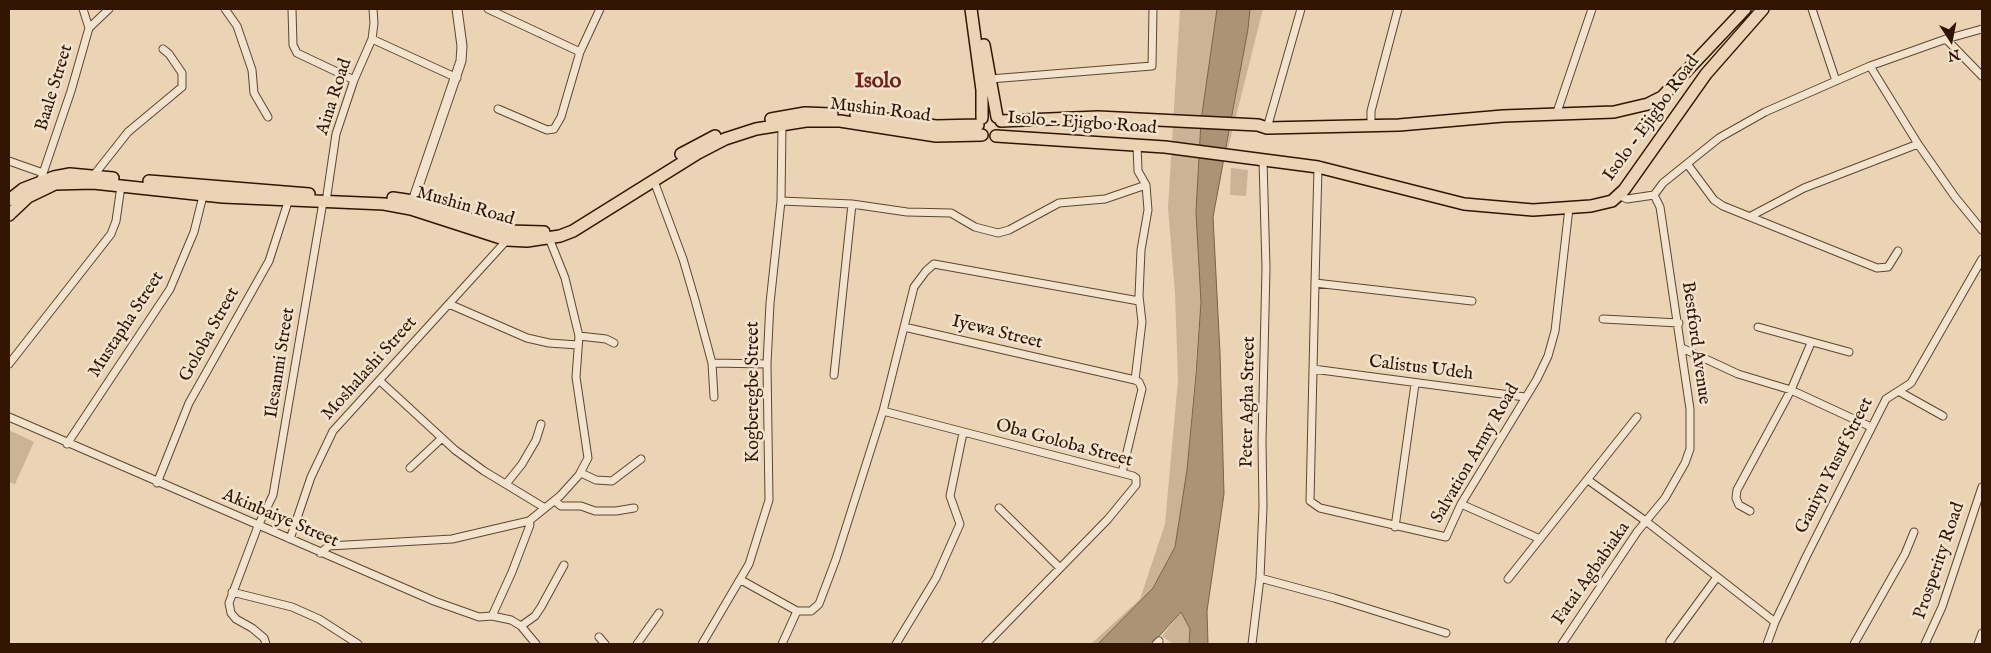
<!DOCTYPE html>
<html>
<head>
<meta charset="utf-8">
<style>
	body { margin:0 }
	#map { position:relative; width:1991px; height:653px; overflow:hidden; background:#ead4b3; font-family:"IM FELL English",serif }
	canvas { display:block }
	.frame { position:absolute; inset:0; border:10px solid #321500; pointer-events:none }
	.north { position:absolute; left:1926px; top:15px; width:50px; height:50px; -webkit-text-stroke:4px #f1e3ce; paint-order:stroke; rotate:169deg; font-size:14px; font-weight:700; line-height:20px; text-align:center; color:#321500 }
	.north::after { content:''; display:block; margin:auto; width:18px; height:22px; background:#321500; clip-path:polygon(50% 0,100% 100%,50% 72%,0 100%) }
</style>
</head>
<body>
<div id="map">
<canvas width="1991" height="653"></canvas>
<div class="frame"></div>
<div class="north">N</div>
</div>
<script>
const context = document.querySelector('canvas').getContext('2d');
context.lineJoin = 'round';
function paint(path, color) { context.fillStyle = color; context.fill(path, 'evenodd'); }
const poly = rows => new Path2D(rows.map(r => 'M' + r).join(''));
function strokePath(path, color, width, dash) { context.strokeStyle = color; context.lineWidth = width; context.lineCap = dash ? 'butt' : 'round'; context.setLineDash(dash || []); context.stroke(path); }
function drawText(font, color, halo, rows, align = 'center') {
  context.font = font + ' "IM FELL English",serif'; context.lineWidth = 5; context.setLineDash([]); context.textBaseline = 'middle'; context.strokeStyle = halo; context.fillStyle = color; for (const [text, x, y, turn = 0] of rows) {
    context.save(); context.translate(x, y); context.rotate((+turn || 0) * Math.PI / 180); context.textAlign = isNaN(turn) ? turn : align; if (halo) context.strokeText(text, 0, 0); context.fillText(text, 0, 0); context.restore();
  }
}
paint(poly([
	[1180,9,1217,9,1201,121,1196,212,1201,302,1187,470,1175,547,1153,588,1099,644,1091,644,1140,599,1165,524,1178,380,1175,293,1168,208],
	[1250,9,1263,9,1224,164,1248,29],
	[1231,168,1248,170,1246,196,1230,195],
	[9,430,34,442,15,484,9,482],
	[1181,612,1190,629,1189,644,1173,644,1162,636]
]), '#cbb495');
const water = poly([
	[1217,9,1250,9,1248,29,1213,217,1220,353,1224,494,1207,611,1208,644,1189,644,1190,629,1181,612,1152,644,1098,644,1153,588,1175,547,1187,470,1196,374,1201,302,1196,212,1201,121,1217,9]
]);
paint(water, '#ab9376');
strokePath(water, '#7b6147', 1);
const minor = poly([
	[83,9,89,28],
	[225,9,237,26,252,70,254,93,268,117],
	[292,9,293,45,297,53,354,80],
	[488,9,580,52],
	[1812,9,1836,81],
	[372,39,457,78],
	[1946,39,1982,76],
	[1870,66,1918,144,1955,197,1982,230],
	[990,79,1152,66,1153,9],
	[498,109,547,130,554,129,561,117,580,52,600,9],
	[1556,115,1592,9],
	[1371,125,1371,111,1398,9],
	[1267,128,1301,9],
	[9,161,43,173],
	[1688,165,1714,200,1723,206,1877,268,1888,267,1898,251],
	[1318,167,1315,283,1472,301],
	[94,175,128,132,182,87,182,73,169,54,163,49],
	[654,181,683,259,695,300,712,363,714,397],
	[40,182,71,91,89,28,109,9],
	[327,195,336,134,354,80,372,39,374,23,373,9],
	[1654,195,1663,183,1719,138,1765,112,1870,66,1946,39,1982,29],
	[781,201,852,204,907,212,951,213,975,227,998,233,1009,230,1059,203,1105,199,1146,185],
	[1751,216,1804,188,1918,144],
	[1315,283,1310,501,1320,508,1446,537,1461,504,1537,379,1548,356,1555,331,1569,208],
	[449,304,527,338,549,343,578,345],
	[1603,319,1679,323],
	[904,327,914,287,926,271,934,264,1139,301],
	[1758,327,1849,352],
	[579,336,606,339,614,343],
	[1682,348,1738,374,1791,390,1871,427],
	[712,363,767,364],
	[9,364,111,234,116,221,121,186],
	[1313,369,1525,397],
	[834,375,852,204],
	[380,381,455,450,484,471,545,508],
	[1900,392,1943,416],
	[883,411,1133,476,1136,478,1136,485,1108,519,986,644],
	[9,417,434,601,479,617,492,616,511,620,521,626,536,644],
	[67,444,170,289,194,232,204,192],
	[410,468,442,438],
	[581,473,596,480,612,481,641,459],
	[1122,473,1142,389,1139,382,1135,380],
	[1588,480,1647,522,1775,622],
	[157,483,189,403,269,261,288,202],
	[506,484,522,464,536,440,541,424],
	[555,501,561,506,581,506,595,511,616,511,634,508],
	[1461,504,1540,539],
	[999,508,1060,568],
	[1750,511,1739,505,1736,498,1737,490,1791,390,1811,343],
	[1395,527,1415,384],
	[290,539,311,477,333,431,507,240],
	[320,553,329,546,452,539,529,521],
	[1260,578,1334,598,1446,633],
	[1508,579,1637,417],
	[741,580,797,611],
	[232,592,292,607,319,619,358,644],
	[492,616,512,572,530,525,529,521,560,496,579,475,588,458,576,377,579,336,565,278,549,238],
	[521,626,535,616,541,607,564,565],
	[599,637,605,644],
	[1670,641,1717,577],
	[266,644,264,638,252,628,236,619,231,613,229,603,258,526,273,495,323,202],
	[637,644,659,613],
	[702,644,749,564,769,500,767,364,770,303,781,201,782,125],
	[782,644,797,611,811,611,819,604,836,559,883,411,904,327,1135,380,1142,322,1139,296,1141,250,1148,210,1146,185,1138,171,1137,145],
	[896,644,936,578,960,524,950,496,963,433],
	[1156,644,1159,641],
	[1252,644,1260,578,1263,507,1262,441,1266,268,1263,160],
	[1562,644,1637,532,1665,498,1685,463,1690,449,1690,409,1660,207,1654,195,1627,199,1618,195],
	[1767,644,1775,622,1806,557,1886,399,1911,383,1982,259],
	[1854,644,1905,554,1914,532],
	[1925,644,1942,607,1982,487],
	[1978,644,1982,633]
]);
const tertiary = poly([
	[413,201,461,61,462,46,457,9]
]);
const primary = poly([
	[971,9,982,90,982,118],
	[984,45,997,117],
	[856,115,936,126,978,125],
	[771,119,805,113,832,114],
	[1001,121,1098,117,1258,125,1267,128,1399,125,1503,116,1614,112,1648,104,1662,97,1745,9],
	[996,136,1165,147,1318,167,1464,204,1533,210,1591,206,1612,201,1624,190,1706,74,1763,9],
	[681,154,715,136],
	[149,181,309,194],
	[393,198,413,201,508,231,544,232],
	[9,200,23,189,54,177,70,174,113,178],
	[9,215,28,197,55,184,93,183,223,197,384,204,411,209,507,240,527,241,560,236,573,231,698,153,725,139,756,129,806,121,840,121,936,136,982,135]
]);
strokePath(minor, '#60452d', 9);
strokePath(tertiary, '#60452d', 11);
strokePath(primary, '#321500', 14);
strokePath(minor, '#f1e3ce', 7);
strokePath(tertiary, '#f1e3ce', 9);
strokePath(primary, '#ead4b3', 11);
drawText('18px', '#321500', '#f1e3ce', [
	["Baale Street",55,88,-73],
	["Aina Road",335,97,-72],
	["Mushin Road",880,111,7],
	["Isolo - Ejigbo Road",1652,119,-54],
	["Isolo - Ejigbo Road",1082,124,4],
	["Mushin Road",465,207,16],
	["Mustapha Street",127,325,-57],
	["Iyewa Street",997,333,14],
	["Goloba Street",210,335,-61],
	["Bestford Avenue",1695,343,82],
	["Ilesanmi Street",281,363,-81],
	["Moshalashi Street",370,369,-48],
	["Calistus Udeh",1421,369,7],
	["Kogberegbe Street",754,392,-90],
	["Peter Agha Street",1249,402,-89],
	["Oba Goloba Street",1064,444,15],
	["Salvation Army Road",1476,454,-60],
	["Ganiyu Yusuf Street",1835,466,-63],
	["Akinbaiye Street",280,519,23],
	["Prosperity Road",1940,561,-71],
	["Fatai Agbabiaka",1592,574,-55]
]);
drawText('bold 22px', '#7a1f14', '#f1e3ce', [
	["Isolo",878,82]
]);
</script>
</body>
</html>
